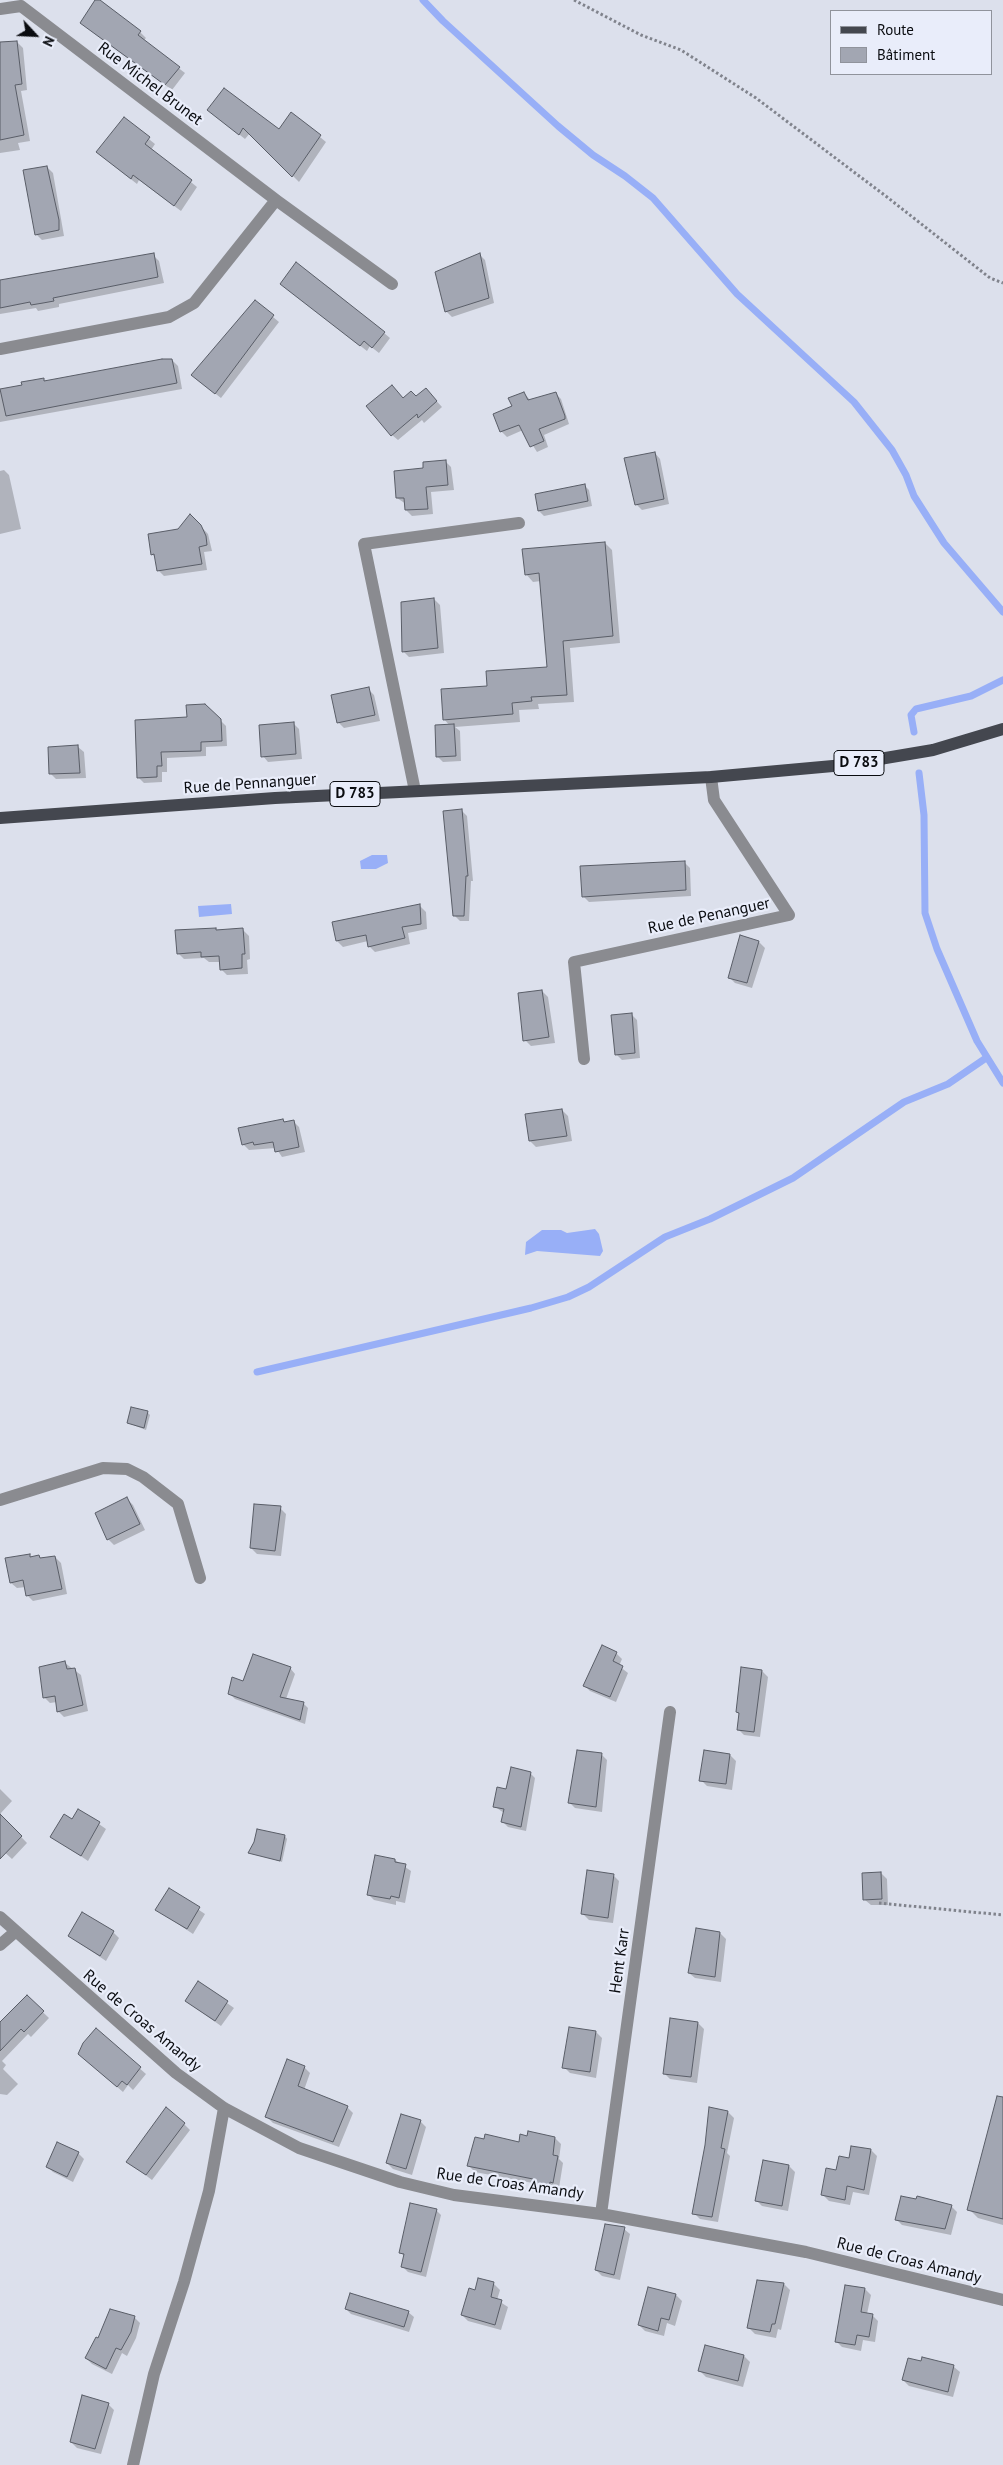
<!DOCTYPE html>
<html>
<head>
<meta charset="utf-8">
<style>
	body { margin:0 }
	#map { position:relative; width:1003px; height:2465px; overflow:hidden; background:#dce0ec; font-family:"PT Sans",sans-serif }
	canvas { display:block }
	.legend { position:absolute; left:830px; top:10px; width:162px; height:65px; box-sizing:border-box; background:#e9edfa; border:1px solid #90939c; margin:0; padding:6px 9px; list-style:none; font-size:15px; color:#0a0c10 }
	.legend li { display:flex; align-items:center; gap:10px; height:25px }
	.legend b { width:25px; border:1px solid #90939c }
	.north { position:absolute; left:10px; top:10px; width:50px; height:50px; -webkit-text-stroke:4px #e9edfa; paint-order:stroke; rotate:115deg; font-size:14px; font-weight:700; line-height:20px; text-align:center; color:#0a0c10 }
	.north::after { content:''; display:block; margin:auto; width:18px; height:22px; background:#0a0c10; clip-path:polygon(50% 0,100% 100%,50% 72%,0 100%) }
</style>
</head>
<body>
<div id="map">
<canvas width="1003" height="2465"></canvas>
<ul class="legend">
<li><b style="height:6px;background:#44474f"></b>Route</li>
<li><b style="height:14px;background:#a2a6b2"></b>Bâtiment</li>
</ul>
<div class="north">N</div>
</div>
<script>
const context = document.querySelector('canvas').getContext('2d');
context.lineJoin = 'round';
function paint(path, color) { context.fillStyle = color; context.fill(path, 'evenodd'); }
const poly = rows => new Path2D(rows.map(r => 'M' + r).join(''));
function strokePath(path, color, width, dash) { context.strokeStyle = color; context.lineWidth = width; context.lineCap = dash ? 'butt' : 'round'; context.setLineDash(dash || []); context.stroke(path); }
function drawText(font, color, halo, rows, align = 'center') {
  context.font = font + ' "PT Sans",sans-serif'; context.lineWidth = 4.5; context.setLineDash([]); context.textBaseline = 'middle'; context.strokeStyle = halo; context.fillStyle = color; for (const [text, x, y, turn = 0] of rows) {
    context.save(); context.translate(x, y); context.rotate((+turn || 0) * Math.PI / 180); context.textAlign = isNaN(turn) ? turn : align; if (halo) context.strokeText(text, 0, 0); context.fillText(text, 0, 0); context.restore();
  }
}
paint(poly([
	[372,855,387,855,388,863,376,869,361,869,360,861],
	[231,904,232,914,199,917,198,906],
	[595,1229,599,1234,603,1251,600,1256,537,1251,525,1255,526,1242,542,1230,561,1230,567,1233]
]), '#98aff7');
paint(poly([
	[98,0,140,32,146,38,143,41,185,73,172,90,87,28],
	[17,42,23,48,27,90,21,91,30,141,18,143,20,150,0,153,0,44],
	[208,110,279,131,292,114,326,142,299,182,250,133,245,139],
	[124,119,155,144,151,150,197,187,181,211,139,180,137,184,104,158],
	[47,167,53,173,64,236,42,240,36,234],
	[479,254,485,260,494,303,452,317,446,311],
	[153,255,159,261,164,283,59,304,59,307,38,311,36,308,0,314,0,283],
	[296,264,330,288,390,338,379,353,370,346,367,351,288,290],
	[255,302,279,322,221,398,199,381],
	[172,360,178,366,182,389,0,422,0,390,44,380,46,382],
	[524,393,530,400,555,393,561,399,569,424,544,435,548,447,537,452,523,430,507,437,501,431,513,407],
	[431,395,442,407,424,423,422,420,398,440,392,435,404,399],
	[655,453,660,459,669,504,642,510,636,504],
	[445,461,451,467,454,490,431,492,433,514,412,516,406,510,406,504,397,498,425,469],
	[4,470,9,475,21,529,0,534,0,471],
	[584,485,589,490,592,506,544,516,539,511,536,495],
	[190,515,208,534,212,551,204,552,207,570,164,576,158,570,156,558,152,554,178,530],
	[605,543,612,550,620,643,570,648,574,702,538,704,539,709,519,710,520,722,455,727,460,731,461,761,443,762,437,756,450,726,444,719,488,687,548,668,541,581,533,582,526,574],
	[434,599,440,605,444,653,409,657,403,651],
	[368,689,374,695,380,721,344,728,338,722],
	[205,705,226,726,227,746,206,747,206,756,167,758,167,772,162,772,162,782,144,783,138,777,188,718],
	[293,723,299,729,302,759,268,762,263,756],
	[78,747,84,752,86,778,56,779,50,773],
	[461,810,467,816,473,881,471,881,469,921,460,921,455,916],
	[684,862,690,868,691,896,589,902,583,896],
	[420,906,426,912,427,929,408,933,410,944,375,952,369,946,368,941,343,947,337,941],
	[243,930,249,936,250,959,247,960,248,974,227,975,221,969,221,962,209,962,204,958,184,959,178,953],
	[759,942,765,948,752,988,735,983,729,977],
	[542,991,548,997,555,1043,531,1046,525,1040],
	[631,1014,637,1020,640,1058,622,1060,616,1054],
	[562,1110,568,1116,572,1141,536,1147,530,1141],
	[283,1120,286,1123,293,1121,299,1127,305,1152,282,1157,276,1148,249,1150,243,1144],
	[147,1412,150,1415,146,1430,128,1423],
	[127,1499,133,1505,145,1530,114,1545,108,1539],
	[280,1508,286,1514,281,1556,257,1554,251,1548],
	[29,1555,32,1558,39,1557,42,1559,55,1557,61,1563,67,1594,33,1601,27,1595,26,1587,17,1588,11,1583],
	[616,1653,622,1659,619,1666,628,1673,616,1702,590,1691,584,1685],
	[65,1663,81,1675,88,1711,64,1717,58,1711,57,1702,50,1703,44,1697],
	[290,1668,295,1674,286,1699,303,1703,308,1708,305,1724,235,1699,230,1694,244,1682],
	[762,1671,768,1677,760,1737,744,1735,738,1729,740,1715,737,1712],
	[705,1751,730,1755,736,1761,732,1790,707,1786,701,1780],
	[601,1754,607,1760,602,1812,575,1808,569,1802],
	[530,1773,535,1778,526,1831,508,1827,502,1821,504,1813,494,1806,507,1791],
	[0,1789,12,1801,0,1814],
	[79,1810,106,1829,88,1861,51,1836,72,1820],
	[0,1815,27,1843,12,1859,0,1848],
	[285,1836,287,1839,282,1862,249,1852],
	[395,1860,411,1871,405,1903,396,1901,396,1905,374,1900,368,1894],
	[881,1873,887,1879,888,1905,871,1905,865,1900],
	[613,1875,619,1881,613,1923,589,1920,583,1914],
	[169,1890,205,1914,193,1934,157,1910],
	[113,1932,119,1938,106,1961,69,1936],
	[720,1933,726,1939,721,1982,695,1978,689,1973,694,1940],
	[199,1983,234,2008,221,2026,186,2001],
	[27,1997,49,2018,31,2037,28,2034,2,2061,6,2065,3,2069,18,2084,7,2095,0,2094,0,2023],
	[698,2023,704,2029,697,2083,670,2079,664,2073],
	[570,2028,596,2032,602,2038,596,2078,570,2073,564,2067],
	[96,2030,146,2074,133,2090,128,2085,123,2092,79,2054],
	[304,2067,310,2073,304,2090,347,2107,353,2113,339,2147,273,2123,267,2117],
	[728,2112,734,2118,727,2153,730,2156,718,2222,700,2219,694,2213],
	[1003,2114,1003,2225,978,2218,969,2209],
	[421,2122,426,2127,412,2175,393,2169,387,2163],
	[184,2124,190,2130,152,2180,128,2162],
	[555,2138,561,2144,559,2159,563,2163,559,2188,555,2187,554,2195,538,2192,533,2186,533,2183,475,2172,469,2166],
	[871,2150,877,2156,869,2195,853,2192,850,2205,829,2201,823,2195,837,2172,850,2159],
	[78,2153,84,2159,73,2182,53,2172,47,2166],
	[764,2161,789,2166,795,2172,788,2211,762,2206,756,2200],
	[951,2206,957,2212,951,2235,902,2225,896,2219],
	[436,2210,441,2215,426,2277,408,2272,403,2267,405,2257,400,2252],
	[624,2229,630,2234,620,2280,602,2276,596,2270],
	[479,2280,494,2284,500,2290,497,2300,508,2307,501,2330,468,2321,462,2315,476,2291],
	[769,2281,784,2284,790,2290,781,2330,778,2329,776,2338,755,2334,749,2328],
	[846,2286,865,2289,871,2295,867,2314,872,2315,878,2321,875,2342,863,2340,861,2351,842,2347,836,2341],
	[676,2295,682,2301,675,2326,667,2323,664,2336,645,2331,639,2325],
	[346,2309,408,2312,414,2317,409,2332,351,2314],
	[134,2317,140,2323,136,2338,127,2356,122,2353,112,2374,92,2364,86,2358],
	[706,2346,744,2356,750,2362,743,2387,706,2377,700,2371],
	[923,2359,954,2367,960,2372,953,2397,909,2386,903,2380,922,2363],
	[108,2404,114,2410,101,2454,77,2448,71,2442]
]), '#0003');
strokePath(poly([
	[423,0,443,21,558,126,593,155,625,176,653,198,737,294,854,402,892,450,906,475,914,496,944,543,1003,612],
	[914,732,911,715,916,709,971,696,1003,680],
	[919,773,924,815,925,913,937,949,977,1041,1003,1083],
	[257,1372,531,1308,568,1297,589,1287,665,1237,710,1219,793,1178,904,1102,948,1084,986,1058]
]), '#98aff7', 7);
const building = poly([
	[95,0,100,0,141,31,138,35,180,67,165,85,80,23,95,0],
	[17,41,22,84,15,85,24,135,0,140,0,42,17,41],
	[224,88,279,129,291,112,321,135,292,177,243,128,239,135,207,110,224,88],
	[124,117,150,137,145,144,192,180,174,206,133,175,131,179,96,152,124,117],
	[47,166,59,220,59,230,35,235,23,170,47,166],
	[154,253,158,277,53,298,54,301,43,303,31,305,30,302,0,308,0,280,154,253],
	[480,253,489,298,445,312,435,272,480,253],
	[296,262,385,332,372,348,364,341,360,346,280,284,296,262],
	[255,300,274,315,215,394,191,375,255,300],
	[162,359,172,359,177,383,6,416,0,389,22,385,21,382,33,380,44,378,44,381,162,359],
	[392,385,403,398,411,391,416,396,426,388,437,401,418,418,417,414,391,436,366,406,392,385],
	[524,392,528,400,556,392,565,416,565,419,539,429,544,441,530,447,519,425,500,432,493,414,512,406,508,398,524,392],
	[655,452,664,499,635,505,624,458,655,452],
	[446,460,448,485,426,487,428,509,405,510,404,498,396,498,394,471,423,468,423,462,446,460],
	[585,484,588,501,538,511,535,494,585,484],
	[190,514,201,525,206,536,207,545,199,547,202,564,157,571,154,554,151,555,148,534,178,529,190,514],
	[605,542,613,636,563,641,567,695,531,697,532,701,512,703,513,714,443,720,441,689,487,686,486,671,547,667,539,573,525,575,522,549,605,542],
	[434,598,438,648,402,652,401,602,434,598],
	[369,687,375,715,337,723,331,695,369,687],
	[205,704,221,719,222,741,201,742,201,751,161,752,162,766,157,766,157,777,137,778,135,720,187,717,186,705,205,704],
	[294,722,296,754,261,757,259,725,294,722],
	[454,724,456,756,436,757,435,725,454,724],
	[78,745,80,773,49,774,48,747,78,745],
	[462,809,468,876,466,876,464,916,453,916,443,811,462,809],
	[685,861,686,890,582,897,580,866,685,861],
	[420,904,421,924,402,927,405,938,368,947,366,935,336,941,332,922,420,904],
	[216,928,216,930,243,928,245,954,242,954,242,968,220,970,219,956,201,957,201,952,177,954,175,930,216,928],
	[740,935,759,941,747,983,728,978,740,935],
	[542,990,549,1037,523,1041,518,993,542,990],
	[632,1013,635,1053,615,1055,611,1015,632,1013],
	[562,1109,567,1136,529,1141,525,1114,562,1109],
	[283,1119,284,1122,294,1120,299,1147,275,1152,273,1142,254,1145,253,1142,242,1145,238,1128,283,1119],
	[131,1407,148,1411,144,1428,127,1423,131,1407],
	[127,1497,140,1524,107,1540,95,1513,127,1497],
	[254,1504,281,1506,275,1551,250,1548,254,1504],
	[30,1554,30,1557,39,1555,40,1558,55,1556,62,1589,26,1596,23,1580,10,1583,5,1558,30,1554],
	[602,1645,617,1652,613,1661,623,1666,610,1697,583,1686,602,1645],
	[253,1654,291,1667,280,1697,304,1702,300,1720,228,1694,232,1677,243,1681,253,1654],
	[65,1661,67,1669,75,1668,83,1705,57,1712,55,1696,43,1698,39,1667,65,1661],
	[741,1667,762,1670,754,1732,737,1730,739,1713,736,1712,741,1667],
	[577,1750,602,1753,596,1807,568,1803,577,1750],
	[704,1750,730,1754,726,1784,699,1781,704,1750],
	[511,1767,531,1772,521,1827,501,1822,504,1809,493,1807,497,1787,506,1789,511,1767],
	[78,1809,100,1822,81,1856,50,1837,64,1814,72,1819,78,1809],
	[0,1814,22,1836,0,1859,0,1814],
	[257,1829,285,1835,280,1861,248,1853,254,1842,257,1829],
	[375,1855,395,1859,395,1862,406,1864,399,1898,391,1896,390,1899,367,1895,375,1855],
	[587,1870,614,1874,608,1918,581,1914,587,1870],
	[881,1872,882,1899,863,1900,862,1873,881,1872],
	[169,1888,200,1907,187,1929,155,1910,169,1888],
	[82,1912,114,1931,100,1956,68,1936,82,1912],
	[696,1928,720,1932,715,1977,688,1973,696,1928],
	[198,1981,228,2001,215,2021,185,2001,198,1981],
	[27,1995,44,2011,24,2032,21,2029,0,2051,0,2022,27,1995],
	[670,2018,698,2022,691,2077,663,2074,670,2018],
	[569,2027,596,2031,590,2072,562,2068,569,2027],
	[96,2028,141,2067,127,2085,122,2081,117,2087,78,2054,83,2043,96,2028],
	[287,2059,305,2066,298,2086,348,2106,333,2142,265,2117,287,2059],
	[997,2096,1003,2097,1003,2219,967,2210,997,2096],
	[166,2107,185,2123,146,2175,126,2162,166,2107],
	[709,2107,728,2111,721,2148,725,2149,712,2217,692,2214,705,2145,709,2107],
	[401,2114,421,2120,406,2169,386,2163,401,2114],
	[528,2131,555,2137,553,2155,558,2156,553,2183,550,2182,549,2190,531,2187,533,2179,467,2166,475,2137,484,2139,485,2134,519,2142,520,2134,527,2136,528,2131],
	[57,2142,79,2152,67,2177,46,2167,57,2142],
	[851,2146,871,2149,864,2190,847,2186,845,2200,821,2195,826,2168,836,2170,839,2156,849,2158,851,2146],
	[763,2160,789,2165,782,2206,755,2201,763,2160],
	[901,2196,916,2199,917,2196,952,2205,945,2229,895,2220,901,2196],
	[410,2203,437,2209,421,2272,401,2267,404,2254,399,2253,410,2203],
	[605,2224,625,2227,614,2275,595,2270,605,2224],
	[478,2278,494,2282,491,2297,502,2300,495,2325,461,2315,469,2288,475,2290,478,2278],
	[757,2280,784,2283,775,2324,772,2324,770,2332,747,2328,757,2280],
	[845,2285,865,2288,861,2312,873,2314,869,2337,857,2335,855,2345,835,2342,845,2285],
	[648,2287,676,2294,669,2320,661,2318,658,2331,638,2325,648,2287],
	[350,2293,409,2311,404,2327,345,2309,350,2293],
	[110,2309,135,2316,131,2332,121,2350,116,2348,106,2369,85,2358,96,2337,98,2338,110,2309],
	[705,2345,744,2355,738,2381,698,2371,705,2345],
	[922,2357,954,2365,948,2392,902,2380,908,2358,921,2361,922,2357],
	[82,2395,109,2403,95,2449,70,2442,82,2395]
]);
paint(building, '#a2a6b2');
strokePath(building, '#595d67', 1);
strokePath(poly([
	[574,0,641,35,681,50,756,98,887,197,990,278,1003,283],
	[879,1903,1003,1915]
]), '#80838c', 3, [2.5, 2.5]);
strokePath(poly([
	[415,791,364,544,519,523]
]), '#8a8b90', 12);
strokePath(poly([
	[0,9,21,6,276,200,392,284],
	[0,349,169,317,194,303,276,200],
	[584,1059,574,962,789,915,714,800,711,777],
	[0,1500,103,1468,127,1469,143,1477,178,1504,200,1578],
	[0,1917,176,2073,224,2108,299,2148,400,2182,454,2195,601,2214,806,2252,1003,2300],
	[0,1945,15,1932],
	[601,2214,670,1712],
	[133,2465,154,2374,184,2282,209,2191,224,2108]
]), '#8a8b90', 12);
strokePath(poly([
	[0,818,275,798,711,777,844,765,933,750,1003,729]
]), '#44474f', 12);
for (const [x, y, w] of [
	[859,763,50],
	[355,794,50]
]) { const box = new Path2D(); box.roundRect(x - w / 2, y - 12.5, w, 25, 4); context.fillStyle = '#e9edfa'; context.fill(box); strokePath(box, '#0a0c10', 1); }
drawText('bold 15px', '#0a0c10', null, [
	["D 783",859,763],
	["D 783",355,794]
]);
drawText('16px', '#0a0c10', '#e9edfa', [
	["Rue Michel Brunet",150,84,37],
	["Rue de Pennanguer",250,784,-4],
	["Rue de Penanguer",709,916,-12],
	["Hent Karr",620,1961,-82],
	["Rue de Croas Amandy",142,2021,40],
	["Rue de Croas Amandy",510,2184,8],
	["Rue de Croas Amandy",909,2261,14]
]);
</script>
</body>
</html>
